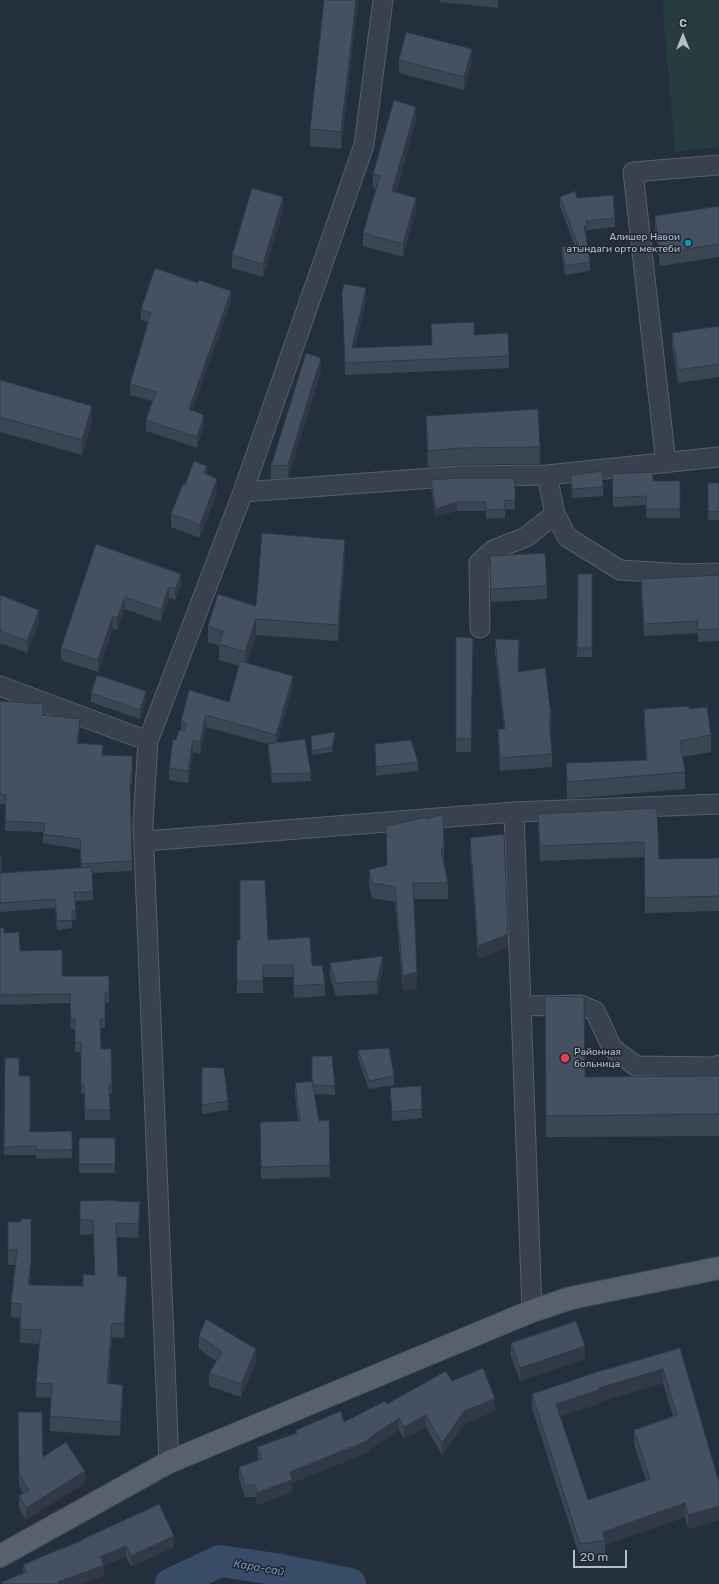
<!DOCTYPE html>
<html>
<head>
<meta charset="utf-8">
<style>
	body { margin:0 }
	#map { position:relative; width:719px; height:1584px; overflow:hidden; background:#242f3e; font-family:Rubik,sans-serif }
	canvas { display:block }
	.north { position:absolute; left:663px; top:16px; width:40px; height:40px; -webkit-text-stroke:3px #1d2633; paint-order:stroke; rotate:0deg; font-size:11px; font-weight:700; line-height:16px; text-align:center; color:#b4bcc9 }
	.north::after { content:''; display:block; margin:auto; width:14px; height:18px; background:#b4bcc9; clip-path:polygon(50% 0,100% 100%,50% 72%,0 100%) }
	.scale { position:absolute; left:573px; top:1550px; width:54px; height:18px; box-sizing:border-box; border:2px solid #b4bcc9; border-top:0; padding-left:5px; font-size:12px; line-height:14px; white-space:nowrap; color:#b4bcc9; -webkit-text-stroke:3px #1d2633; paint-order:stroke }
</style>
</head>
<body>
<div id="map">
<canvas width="719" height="1584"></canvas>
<div class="north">С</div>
<div class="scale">20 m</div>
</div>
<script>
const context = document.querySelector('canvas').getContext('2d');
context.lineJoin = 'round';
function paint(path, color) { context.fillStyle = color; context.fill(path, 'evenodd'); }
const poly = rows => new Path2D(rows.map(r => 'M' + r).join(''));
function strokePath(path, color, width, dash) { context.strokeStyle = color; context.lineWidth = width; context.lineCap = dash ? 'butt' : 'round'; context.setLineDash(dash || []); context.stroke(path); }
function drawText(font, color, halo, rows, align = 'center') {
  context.font = font + ' Rubik,sans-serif'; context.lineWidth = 3; context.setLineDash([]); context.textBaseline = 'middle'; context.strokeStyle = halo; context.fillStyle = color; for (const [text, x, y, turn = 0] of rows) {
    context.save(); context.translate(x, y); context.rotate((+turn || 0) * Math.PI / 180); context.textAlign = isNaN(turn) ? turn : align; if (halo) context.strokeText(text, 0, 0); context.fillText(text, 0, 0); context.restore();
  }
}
paint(poly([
	[662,0,719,0,719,147,675,152]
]), '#263c3f');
strokePath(poly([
	[171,1584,220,1561,275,1569,350,1584]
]), '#394c67', 32);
const minor = poly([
	[666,463,633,172,719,165],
	[547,475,555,514,567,537,620,570,686,574,719,573],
	[243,492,460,476,547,475,719,457],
	[480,628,479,563,493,550,526,537,555,514],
	[0,686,148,741],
	[514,812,532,1311],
	[145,841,514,812,719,804],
	[521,1006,580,1005,595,1011,612,1048,636,1066,715,1067,719,1065],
	[169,1462,143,824,148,741,243,492,364,145,383,0]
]);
const major = poly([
	[0,1556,169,1462,532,1311,571,1298,719,1268]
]);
strokePath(minor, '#565f6c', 21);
strokePath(major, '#414a57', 24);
strokePath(minor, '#38414e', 19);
strokePath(major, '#56606e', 22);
paint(poly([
	[358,0,341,149,310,146,310,129],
	[440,0,498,0,498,8,440,2],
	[399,60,472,62,464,90,399,73],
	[416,120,396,192,416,211,403,257,363,246,363,233,376,188,373,187,373,174],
	[560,197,577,198,615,218,615,227,587,230,587,234,586,235,590,262,590,271,565,275,562,256,562,247,575,246,560,206],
	[719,206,719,257,660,266,655,229,655,216],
	[283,210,263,277,232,268,232,255],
	[342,292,366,300,355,348,431,345,431,324,474,335,509,356,509,368,345,375],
	[231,302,192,410,204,425,197,448,146,431,146,420,152,401,130,395,130,384,148,322,141,320,141,309],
	[719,326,719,377,678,383,672,346,672,333],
	[321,371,288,478,271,479,271,466],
	[0,380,92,421,82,455,0,432],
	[426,416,540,447,540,464,460,465,428,467,426,432],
	[612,474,653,481,680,481,680,518,646,518,646,505,613,507],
	[207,475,217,492,200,538,171,527,171,514,185,485],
	[571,475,603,487,603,496,572,498],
	[515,478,515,510,505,509,505,518,486,519,486,511,457,511,436,517,431,489,431,480],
	[708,483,719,483,719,520,708,520],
	[96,544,181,585,175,600,169,598,161,622,125,609,117,630,113,628,98,672,61,660,61,648],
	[345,556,338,641,256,635,247,663,293,687,277,742,311,773,311,781,272,783,268,752,268,744,206,727,200,754,193,752,188,783,169,780,169,768,176,740,181,731,181,721,229,702,239,666,219,660,219,646,208,642,208,626,256,606],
	[490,556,547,586,547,599,491,602],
	[578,574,592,574,592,657,577,657],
	[719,575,719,641,698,642,698,633,644,636,641,591,641,579],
	[0,595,39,622,27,653,0,643],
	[456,637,473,651,471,752,456,752],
	[495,639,519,653,519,671,551,714,551,727,550,728,552,754,552,767,500,771,498,742,498,729,504,729,495,652],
	[91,693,146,700,140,719,91,702],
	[0,701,43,715,80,729,78,743,103,755,132,756,132,784,130,784,132,871,92,873,93,900,75,901,76,919,72,920,72,928,57,930,55,908,0,912,0,857,1,873,81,868,80,849,43,843,43,832,5,831,6,805,0,804],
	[644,709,689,709,711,735,711,752,683,757,685,772,685,789,567,799,566,763,646,760,644,725],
	[335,737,332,752,312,755,311,741],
	[375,744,418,762,418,771,376,776],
	[657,808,659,859,719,858,719,911,645,913,644,857,540,861,538,829,538,814],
	[427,819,444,848,444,864,448,883,448,899,414,899,417,988,403,991,395,902,372,898,369,886,369,870,387,865,386,826],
	[470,838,508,947,478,959,470,851],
	[0,928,20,951,62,976,109,976,109,1003,105,1003,105,1028,100,1028,101,1049,111,1049,112,1094,110,1094,110,1120,85,1120,84,1094,81,1094,81,1052,75,1052,75,1029,71,1029,70,1003,0,1005],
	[268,940,312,966,325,984,325,996,294,998,293,977,263,977,263,993,237,993,237,953],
	[330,963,383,969,377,994,336,996,330,976],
	[545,996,585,1077,719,1076,719,1136,546,1137],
	[358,1050,394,1076,394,1085,369,1089,358,1059],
	[5,1058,19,1076,30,1132,72,1131,72,1158,36,1159,36,1155,4,1155],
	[202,1067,228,1101,228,1110,202,1114],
	[295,1083,335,1086,335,1095,314,1094,319,1121,330,1165,330,1177,261,1179,260,1122,298,1121,295,1095],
	[421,1086,422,1118,392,1121,390,1088],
	[79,1138,115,1138,115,1173,79,1173],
	[80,1201,115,1201,140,1217,138,1238,116,1237,118,1276,127,1291,124,1338,112,1337,109,1384,123,1399,120,1436,50,1431,50,1416,51,1398,36,1397,36,1383,40,1344,20,1343,20,1318,11,1317,11,1303,16,1265,8,1265,8,1222,31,1277,30,1285,83,1286,95,1275,93,1234,80,1235],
	[199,1336,256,1362,241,1397,209,1386,209,1373,216,1361,199,1349],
	[511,1343,585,1359,520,1381,511,1356],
	[680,1348,719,1482,719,1520,688,1529,685,1517,605,1545,605,1554,580,1558,532,1408,532,1394],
	[663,1383,673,1416,634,1430,634,1444,646,1480,588,1500,560,1416,599,1404,599,1402],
	[452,1381,495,1411,464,1424,442,1455,426,1427,404,1439,399,1430,369,1450,369,1452,292,1483,292,1492,256,1505,256,1497,245,1497,239,1479,239,1467,258,1460,257,1447,296,1433,296,1430,344,1422,387,1404],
	[18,1412,43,1457,85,1483,26,1520,19,1508,19,1496,23,1493,19,1485],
	[81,1540,174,1547,131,1567,126,1556,104,1566,104,1576,81,1584,2,1584,2,1582,23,1573,23,1565,81,1541]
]), '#3b4654');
paint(poly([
	[356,0,358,0,341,149,341,132],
	[472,49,472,62,464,90,464,77],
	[416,107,416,120,392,204,392,191],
	[283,197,283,210,263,277,263,264],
	[416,198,416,211,403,257,403,244],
	[587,225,587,234,584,235,584,226],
	[366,288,366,300,352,360,352,348],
	[231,291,231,302,189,420,189,409],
	[321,358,321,371,288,478,288,465],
	[92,406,92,421,82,455,82,440],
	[204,415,204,425,197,448,197,437],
	[207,466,207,479,204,473],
	[217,479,217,492,200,538,200,525],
	[457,502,457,511,436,517,436,509],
	[345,540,345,556,338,641,338,625],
	[181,574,181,585,175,600,175,589],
	[169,587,169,598,161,622,161,610],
	[125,597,125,609,117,630,117,618],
	[39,610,39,622,27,653,27,641],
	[113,616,113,628,98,672,98,660],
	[256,619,256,635,245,668,245,652],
	[293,676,293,687,276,746,276,735],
	[146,691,146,700,140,719,140,710],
	[206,715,206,727,200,754,200,742],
	[80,719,80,729,77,752,77,743],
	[335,732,335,737,332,752,332,747],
	[193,740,193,752,188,783,188,771],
	[508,934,508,947,478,959,478,946],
	[383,956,383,969,377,994,377,981],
	[417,972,417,988,403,991,403,976],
	[140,1202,140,1217,138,1238,138,1224],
	[31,1263,31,1277,28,1299,28,1285],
	[127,1277,127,1291,124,1338,124,1324],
	[112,1323,112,1337,107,1398,107,1383],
	[585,1346,585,1359,520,1381,520,1368],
	[256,1349,256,1362,241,1397,241,1384],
	[663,1369,663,1383,599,1402,599,1404,556,1418,556,1404,599,1388],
	[123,1385,123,1399,120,1436,120,1422],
	[495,1399,495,1411,464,1424,442,1455,442,1443,464,1411],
	[426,1415,426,1427,404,1439,404,1427],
	[399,1418,399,1430,369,1450,369,1452,292,1483,292,1492,256,1505,256,1493,290,1472,369,1438],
	[85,1471,85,1483,26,1520,26,1508],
	[685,1503,685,1517,605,1545,605,1540,603,1532],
	[719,1506,719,1520,688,1529,688,1515],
	[174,1536,174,1547,131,1567,131,1556],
	[126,1546,126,1556,104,1566,104,1576,81,1584,58,1584,58,1582,100,1557]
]), '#303945');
const building = poly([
	[324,0,356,0,341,132,310,129,324,0],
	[406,32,472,49,464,77,399,60,406,32],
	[394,100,416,107,392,191,416,198,403,244,363,233,380,176,373,174,394,100],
	[252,188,283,197,263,264,232,255,252,188],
	[575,191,577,198,613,195,615,218,586,221,587,225,584,226,590,262,565,266,562,247,578,245,560,197,575,191],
	[719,206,719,244,660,253,655,216,719,206],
	[155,268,198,283,199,280,231,291,189,409,204,415,197,437,146,420,156,392,130,384,151,313,141,309,155,268],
	[344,284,366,288,352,348,432,345,431,324,474,322,474,335,508,333,509,356,345,363,342,292,344,284],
	[719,326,719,364,678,370,672,333,719,326],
	[306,353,321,358,288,465,271,466,306,353],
	[0,380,92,406,82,440,0,417,0,380],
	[538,409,540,447,460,448,428,451,426,416,538,409],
	[194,461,207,466,204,473,217,479,200,525,171,514,183,484,185,485,194,461],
	[602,471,603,487,572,489,571,475,602,471],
	[653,472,653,481,680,481,680,509,646,509,646,496,613,498,612,474,653,472],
	[460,478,515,478,515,501,505,500,505,509,486,510,486,502,457,502,436,509,431,480,460,478],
	[708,483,719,483,719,511,708,512,708,483],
	[262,533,345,540,338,625,256,619,245,652,219,644,223,631,208,626,218,594,256,606,262,533],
	[96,544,181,574,175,589,169,587,161,610,125,597,117,618,113,616,98,660,61,648,96,544],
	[545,553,547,586,491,589,490,556,545,553],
	[578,574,592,574,592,648,577,648,578,574],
	[719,575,719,629,698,630,698,621,644,624,641,579,719,575],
	[0,595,39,610,27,641,0,631,0,595],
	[456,637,473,638,471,739,456,739,456,637],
	[495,639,519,640,518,672,545,668,551,714,549,715,552,754,500,758,498,729,505,729,495,639],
	[240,661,293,676,276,735,206,715,200,742,193,740,188,771,169,768,173,739,176,740,179,730,185,731,187,724,181,721,189,690,229,702,240,661],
	[97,675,146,691,140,710,91,693,97,675],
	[0,701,43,704,43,715,80,719,77,743,103,745,102,755,132,756,132,775,130,775,132,861,81,864,80,839,43,834,45,823,5,821,6,795,0,794,0,701],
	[689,706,689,709,707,707,711,735,680,741,685,772,567,782,566,763,647,760,644,709,689,706],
	[335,732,332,747,312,751,311,736,335,732],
	[305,739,311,773,272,774,268,744,305,739],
	[411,740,418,762,376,767,375,744,411,740],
	[657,808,659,859,719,858,719,896,645,898,644,842,540,846,538,814,657,808],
	[443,814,444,848,441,849,448,883,413,883,417,972,403,976,395,887,372,883,369,870,387,865,386,826,426,817,427,819,443,814],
	[504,834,508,934,478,946,470,838,504,834],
	[0,857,1,857,1,873,92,867,93,892,74,892,76,911,72,911,72,920,57,921,55,899,0,903,0,857],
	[240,880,265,880,268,940,310,937,312,966,322,965,325,984,294,986,293,965,263,965,263,981,237,981,237,940,240,940,240,880],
	[0,928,4,928,4,933,19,932,20,951,62,950,62,976,109,976,109,993,105,993,105,1019,100,1019,101,1049,111,1049,112,1084,109,1084,110,1110,85,1110,84,1085,81,1085,81,1042,75,1042,75,1019,71,1019,70,994,0,995,0,928],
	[383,956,377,981,336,983,330,963,383,956],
	[545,996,584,997,585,1077,719,1076,719,1114,546,1116,545,996],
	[389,1048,394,1076,369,1081,358,1050,389,1048],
	[312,1056,332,1056,335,1086,313,1085,312,1081,312,1056],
	[5,1058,19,1058,19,1076,30,1076,30,1132,72,1131,72,1150,36,1150,36,1146,4,1147,5,1058],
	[202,1067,224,1068,228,1101,202,1105,202,1067],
	[312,1081,319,1121,329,1120,330,1165,261,1167,260,1122,300,1121,295,1083,312,1081],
	[421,1086,422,1109,392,1112,390,1088,421,1086],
	[79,1138,115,1138,115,1164,79,1164,79,1138],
	[115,1200,115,1201,140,1202,138,1224,116,1223,118,1276,127,1277,124,1324,112,1323,107,1383,123,1385,120,1422,50,1416,52,1384,36,1383,41,1330,20,1329,21,1304,11,1303,17,1250,8,1250,8,1222,21,1222,21,1219,31,1219,31,1263,28,1285,83,1286,83,1274,95,1275,93,1220,80,1220,80,1201,115,1200],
	[206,1319,256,1349,241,1384,209,1373,222,1352,199,1336,206,1319],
	[576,1321,585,1346,520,1368,511,1343,576,1321],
	[680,1348,719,1482,719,1506,688,1515,685,1503,603,1532,605,1540,580,1544,532,1394,597,1372,680,1348],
	[663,1369,677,1415,634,1430,650,1479,588,1500,556,1404,599,1390,599,1388,663,1369],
	[483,1368,495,1399,464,1411,442,1443,426,1415,404,1427,399,1418,369,1438,369,1440,290,1472,292,1480,256,1493,256,1485,245,1485,239,1467,262,1459,257,1447,297,1433,296,1430,341,1411,344,1422,385,1401,387,1404,446,1371,452,1381,483,1368],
	[18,1412,42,1412,43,1457,66,1442,85,1471,26,1508,19,1496,29,1490,19,1474,18,1412],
	[159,1504,174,1536,131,1556,126,1546,100,1557,104,1565,58,1582,59,1584,2,1584,2,1582,26,1572,23,1565,48,1554,81,1541,81,1540,159,1504]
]);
paint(building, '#455162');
strokePath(building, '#303945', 1);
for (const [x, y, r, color] of [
	[688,243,4,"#0f9aa8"],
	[565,1058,5,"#e0444e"]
]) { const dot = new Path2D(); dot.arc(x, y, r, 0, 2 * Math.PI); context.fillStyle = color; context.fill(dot); strokePath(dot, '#1d2633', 1.5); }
drawText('10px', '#b4bcc9', '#1d2633', [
	["Алишер Навои",680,237],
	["атындаги орто мектеби",680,249],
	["Районная",574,1052,"left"],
	["больница",574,1064,"left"]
], 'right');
drawText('italic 11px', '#7c92b1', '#1d2633', [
	["Кара-сай",259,1568,10]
]);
</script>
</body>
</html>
